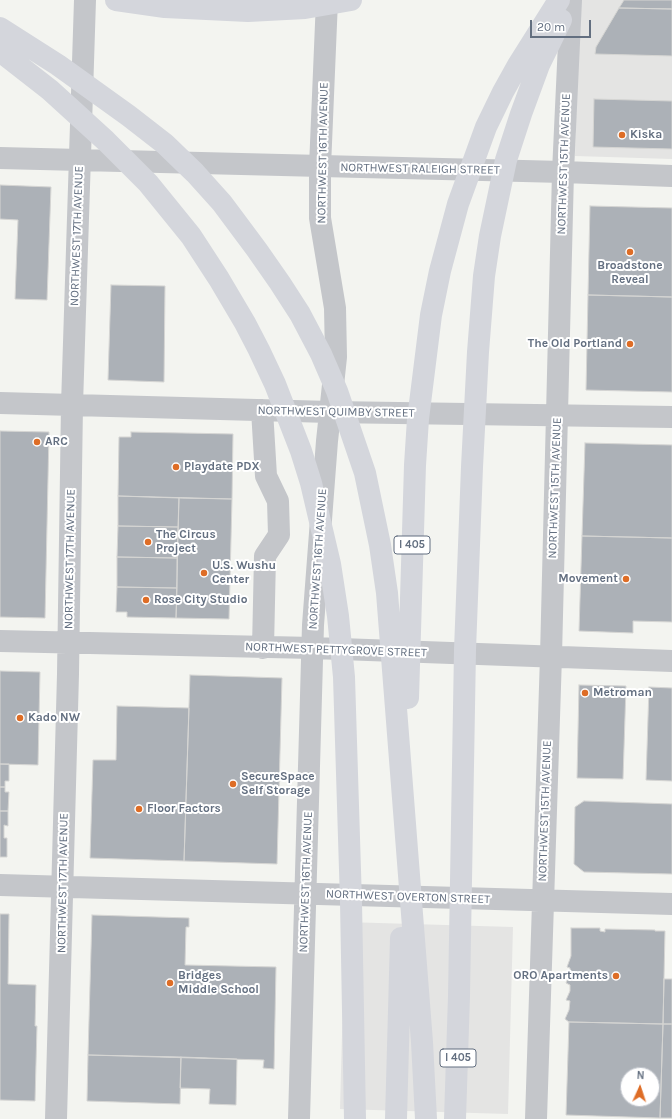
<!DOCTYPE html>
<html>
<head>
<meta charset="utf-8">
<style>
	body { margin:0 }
	#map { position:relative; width:672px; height:1119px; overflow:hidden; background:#f3f4f0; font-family:Karla,sans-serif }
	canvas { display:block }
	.north { position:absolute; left:620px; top:1067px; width:40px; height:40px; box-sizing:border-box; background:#fff; border:1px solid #c1c5cc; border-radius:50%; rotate:3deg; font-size:11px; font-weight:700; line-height:16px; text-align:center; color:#636f80 }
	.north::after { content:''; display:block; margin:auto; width:14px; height:18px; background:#de6d26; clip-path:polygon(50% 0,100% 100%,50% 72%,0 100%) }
	.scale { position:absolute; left:530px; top:20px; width:61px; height:18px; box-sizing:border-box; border:2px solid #636f80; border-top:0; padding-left:5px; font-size:12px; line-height:14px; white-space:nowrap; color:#636f80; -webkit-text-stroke:3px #fff; paint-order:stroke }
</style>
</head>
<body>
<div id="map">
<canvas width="672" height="1119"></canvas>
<div class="north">N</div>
<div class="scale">20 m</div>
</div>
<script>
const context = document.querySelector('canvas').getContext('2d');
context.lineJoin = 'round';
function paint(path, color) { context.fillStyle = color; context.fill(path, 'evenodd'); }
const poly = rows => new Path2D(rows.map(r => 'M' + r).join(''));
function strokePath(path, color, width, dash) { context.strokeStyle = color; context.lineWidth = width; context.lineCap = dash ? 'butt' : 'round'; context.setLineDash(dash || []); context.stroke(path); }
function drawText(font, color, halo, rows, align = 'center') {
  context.font = font + ' Karla,sans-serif'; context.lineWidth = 4; context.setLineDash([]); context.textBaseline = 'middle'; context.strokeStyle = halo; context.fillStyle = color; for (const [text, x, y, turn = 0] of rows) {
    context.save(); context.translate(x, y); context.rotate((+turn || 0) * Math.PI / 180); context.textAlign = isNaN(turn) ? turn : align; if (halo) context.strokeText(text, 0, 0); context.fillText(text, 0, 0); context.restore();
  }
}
paint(poly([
	[579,0,672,0,672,159,575,156],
	[345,922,513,927,508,1114,340,1109]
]), '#e4e4e3');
const building = poly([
	[624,0,672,0,672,9,619,8,624,0],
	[619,8,672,9,672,56,595,54,596,47,619,8],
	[594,99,672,101,672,149,593,147,594,99],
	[0,185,51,187,47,300,15,299,18,220,0,219,0,185],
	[590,206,672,208,672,297,588,295,590,206],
	[111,285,165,286,164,382,108,380,111,285],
	[588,295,672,297,672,392,586,390,588,295],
	[0,431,49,432,45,618,0,617,0,431],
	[131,432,233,434,232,499,118,496,119,437,131,437,131,432],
	[585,443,672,445,672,538,582,536,585,443],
	[118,496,179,498,178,527,118,526,118,496],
	[179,498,232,499,229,619,176,618,179,498],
	[118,526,178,527,177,558,117,557,118,526],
	[582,536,672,538,672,622,633,621,633,633,579,631,582,536],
	[117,557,177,558,177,588,117,587,117,557],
	[117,587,177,588,176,618,127,617,127,612,116,612,117,587],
	[0,671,40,672,38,765,0,764,0,671],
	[190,675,282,678,277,864,184,861,190,675],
	[579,685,626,686,623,779,577,778,579,685],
	[649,687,672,688,672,781,646,780,649,687],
	[117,706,189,708,184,861,90,858,93,760,116,760,117,706],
	[0,764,9,764,9,781,5,781,5,787,0,787,0,764],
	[0,787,5,787,5,792,9,792,8,811,0,811,0,787],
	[584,801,672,804,672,874,584,872,574,864,575,807,584,801],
	[0,811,8,811,8,826,4,825,4,838,7,838,7,857,0,857,0,811],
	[0,914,9,914,8,984,36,985,35,1026,37,1026,35,1101,0,1100,0,914],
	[92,915,189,918,189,927,186,927,185,965,276,967,274,1069,263,1068,264,1060,88,1055,92,915],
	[571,928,600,928,600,931,605,932,605,929,655,930,655,931,665,931,663,1024,569,1022,565,1019,569,1010,570,1001,566,1000,570,991,570,985,566,983,570,973,570,968,567,967,571,956,571,928],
	[664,979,672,979,672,1024,663,1024,664,979],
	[569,1022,663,1024,660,1118,566,1115,569,1022],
	[628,1075,652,1075,652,1099,628,1099,628,1075],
	[663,1024,672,1024,672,1118,660,1118,663,1024],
	[88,1055,181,1057,180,1104,87,1101,88,1055],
	[181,1057,237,1059,236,1105,209,1104,210,1089,180,1088,181,1057]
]);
paint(building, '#acb1b7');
strokePath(building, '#d5d5d3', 1);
strokePath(poly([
	[0,158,563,172,672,176],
	[0,403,330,412,672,417],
	[262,410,266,476,278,501,279,535,265,556,263,648],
	[0,641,313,648,672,661],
	[0,885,672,904],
	[56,1119,68,674,72,405,85,0],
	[299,1119,313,625,327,441,336,357,335,308,320,218,320,167,327,0],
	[536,1119,551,656,563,172,571,0]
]), '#c4c6ca', 22);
strokePath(poly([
	[116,0,165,7,248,11,305,8,351,0],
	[0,28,58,65,129,116,165,144,195,173,222,203,257,250,280,283,300,314,321,354,337,391,365,473,380,545,387,593,422,1042,426,1119],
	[0,51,50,90,106,141,148,183,191,236,219,279,245,323,259,350,275,384,301,451,311,483,330,564,338,616,344,677,351,902,355,1119],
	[408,698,415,465,418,419,431,315,440,271,458,204,486,127,503,92,518,65,559,0],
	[396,1119,401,938],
	[455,1119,459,996,465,650,472,467,478,352,484,276,490,236,506,160,521,114,539,65,561,20]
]), '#d4d6dc', 22);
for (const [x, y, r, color] of [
	[622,135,4,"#de6d26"],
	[630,252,4,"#de6d26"],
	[630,344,4,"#de6d26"],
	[37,442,4,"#de6d26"],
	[176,467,4,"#de6d26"],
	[148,542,4,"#de6d26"],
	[204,573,4,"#de6d26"],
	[626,579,4,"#de6d26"],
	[146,600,4,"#de6d26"],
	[585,693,4,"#de6d26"],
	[20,718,4,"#de6d26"],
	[233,784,4,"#de6d26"],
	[139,809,4,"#de6d26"],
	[616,976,4,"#de6d26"],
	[170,983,4,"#de6d26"]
]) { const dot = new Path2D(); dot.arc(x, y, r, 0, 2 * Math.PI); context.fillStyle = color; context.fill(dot); strokePath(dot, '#fff', 1.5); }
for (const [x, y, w] of [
	[412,545,36],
	[458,1058,36]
]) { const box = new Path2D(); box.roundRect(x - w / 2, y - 9, w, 18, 3); context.fillStyle = '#fff'; context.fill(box); strokePath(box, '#636f80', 1); }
drawText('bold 11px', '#636f80', null, [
	["I 405",412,545],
	["I 405",458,1058]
]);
drawText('bold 12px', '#636f80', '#fff', [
	["Kiska",630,135],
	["Broadstone",630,266,"center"],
	["Reveal",630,280,"center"],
	["The Old Portland",622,344,"right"],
	["ARC",45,442],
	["Playdate PDX",184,467],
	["The Circus",156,535],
	["Project",156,549],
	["U.S. Wushu",212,566],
	["Center",212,580],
	["Movement",618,579,"right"],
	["Rose City Studio",154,600],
	["Metroman",593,693],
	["Kado NW",28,718],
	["SecureSpace",241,777],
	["Self Storage",241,791],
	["Floor Factors",147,809],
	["Bridges",178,976],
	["Middle School",178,990],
	["ORO Apartments",608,976,"right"]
], 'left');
drawText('12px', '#636f80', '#fff', [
	["NORTHWEST 16TH AVENUE",323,153,-89],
	["NORTHWEST 15TH AVENUE",564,164,-88],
	["NORTHWEST RALEIGH STREET",420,169,1],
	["NORTHWEST 17TH AVENUE",77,236,-88],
	["NORTHWEST QUIMBY STREET",336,412,1],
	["NORTHWEST 15TH AVENUE",555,488,-88],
	["NORTHWEST 17TH AVENUE",70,559,-89],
	["NORTHWEST 16TH AVENUE",318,559,-86],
	["NORTHWEST PETTYGROVE STREET",336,650,2],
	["NORTHWEST 15TH AVENUE",545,811,-88],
	["NORTHWEST 16TH AVENUE",306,882,-88],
	["NORTHWEST 17TH AVENUE",63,883,-89],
	["NORTHWEST OVERTON STREET",408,897,2]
]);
</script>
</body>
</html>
